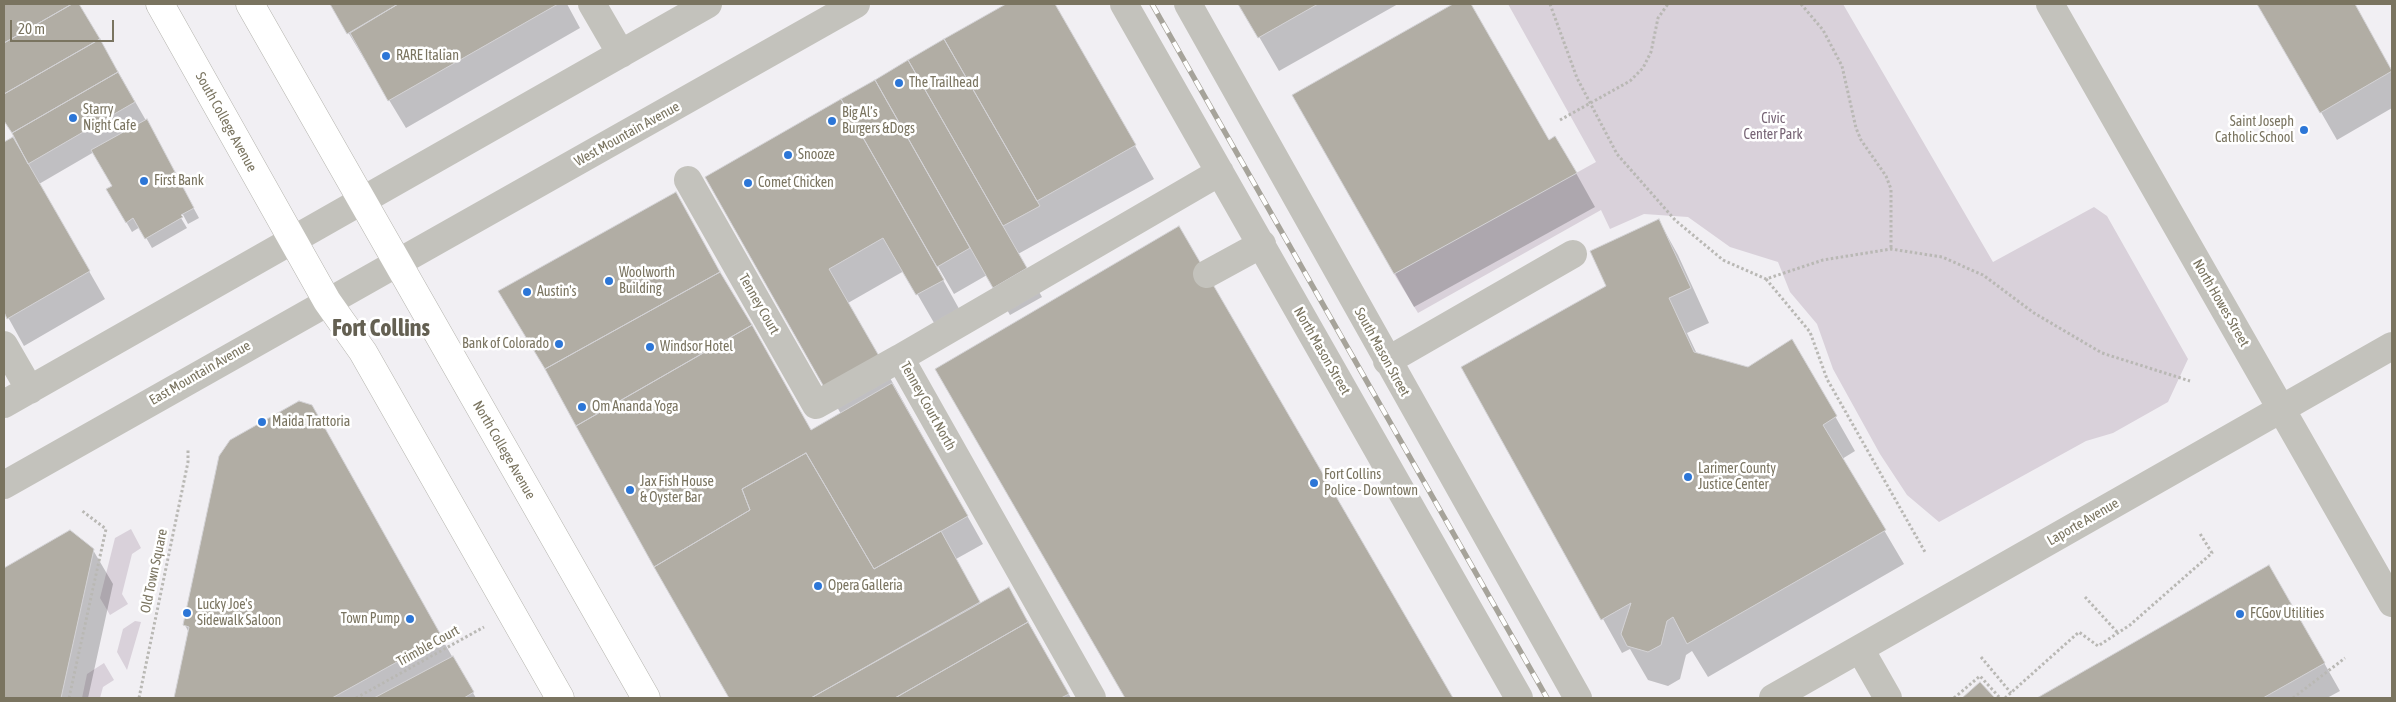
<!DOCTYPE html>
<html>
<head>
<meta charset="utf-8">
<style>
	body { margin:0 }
	#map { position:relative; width:2396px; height:702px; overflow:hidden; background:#f1eff3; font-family:"Asap Condensed",sans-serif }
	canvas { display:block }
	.frame { position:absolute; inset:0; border:5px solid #7a7460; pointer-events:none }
	.scale { position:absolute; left:10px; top:20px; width:104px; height:22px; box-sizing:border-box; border:2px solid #7a7460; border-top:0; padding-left:6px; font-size:15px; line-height:18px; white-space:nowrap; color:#7a7460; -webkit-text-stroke:4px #fff; paint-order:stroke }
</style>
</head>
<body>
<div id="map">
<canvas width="2396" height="702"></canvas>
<div class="frame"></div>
<div class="scale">20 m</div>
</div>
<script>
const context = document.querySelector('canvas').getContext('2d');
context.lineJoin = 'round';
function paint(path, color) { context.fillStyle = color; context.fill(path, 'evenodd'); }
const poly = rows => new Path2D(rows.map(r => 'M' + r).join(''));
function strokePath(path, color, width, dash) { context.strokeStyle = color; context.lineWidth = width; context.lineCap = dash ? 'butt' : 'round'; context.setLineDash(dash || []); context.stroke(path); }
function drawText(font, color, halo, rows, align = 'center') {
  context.font = font + ' "Asap Condensed",sans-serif'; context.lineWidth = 5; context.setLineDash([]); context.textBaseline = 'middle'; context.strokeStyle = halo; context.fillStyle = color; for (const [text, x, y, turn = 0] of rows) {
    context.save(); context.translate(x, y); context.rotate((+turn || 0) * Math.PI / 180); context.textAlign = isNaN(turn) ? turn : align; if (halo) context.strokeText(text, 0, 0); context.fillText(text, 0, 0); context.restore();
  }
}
paint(poly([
	[1508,4,1843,4,1993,262,2094,207,2107,216,2188,359,2168,402,2113,433,2086,441,1939,522,1907,495,1880,454,1833,369,1817,324,1790,292,1778,262,1730,247,1688,217,1644,214,1610,229,1601,210,1418,313,1394,274,1596,162],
	[131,529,141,548,132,554,122,594,128,604,110,615,100,598,115,538],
	[135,621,141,622,127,670,117,652,123,629],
	[104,663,114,680,103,687,100,698,82,698,87,674]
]), '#d9d1da');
paint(poly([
	[4,4,79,4,152,131,199,218,188,224,181,211,178,213,187,228,152,248,140,227,132,232,108,190,113,187,94,152,39,184,105,299,24,346,4,310,4,144,15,138,4,119],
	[16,140,24,153,22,154,14,141],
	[331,4,567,4,580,28,406,128],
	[1009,4,1054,4,1154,179,1018,254,1042,297,1010,315,987,275,954,294,936,263,934,264,962,314,937,328,904,271,848,303,983,544,956,559,980,603,1009,588,1071,698,730,698,577,425,811,432,841,414,706,177],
	[1240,4,1398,4,1279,71],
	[1456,4,1470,4,1549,141,1576,173,1595,207,1414,307,1294,95],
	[2259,4,2354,4,2392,71,2392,108,2337,140],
	[1659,221,1678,255,1709,323,1687,333,1697,354,1748,368,1792,341,1855,451,1842,459,1904,564,1708,677,1692,651,1686,655,1680,679,1668,686,1648,680,1630,649,1622,653,1463,368,1607,287],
	[1179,227,1452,698,1126,698,936,369],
	[70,531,93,550,113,584,88,698,4,698,4,570],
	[2269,566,2340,691,2327,698,2039,698],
	[185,625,438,632,476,698,175,698,189,633]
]), '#0003');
const building = poly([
	[4,4,72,4,4,43,4,4],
	[72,4,79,4,100,39,4,94,4,43,72,4],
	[330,4,398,4,347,34,330,4],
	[398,4,558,4,388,101,350,33,398,4],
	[1006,4,1055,4,1136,145,1037,201,944,39,1006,4],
	[1238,4,1318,4,1258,38,1238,4],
	[1453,4,1471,4,1549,140,1555,136,1577,173,1394,274,1292,95,1453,4],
	[2257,4,2355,4,2392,71,2320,113,2257,4],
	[100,39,118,72,12,133,4,121,4,94,100,39],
	[944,39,1040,206,1003,226,908,60,944,39],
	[908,60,1027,268,993,288,875,80,908,60],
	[118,72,135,102,28,164,12,133,118,72],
	[875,80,970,248,937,267,841,99,875,80],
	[841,99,944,280,916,295,883,238,829,269,879,356,824,387,705,177,841,99],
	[147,119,194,208,181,215,183,217,145,239,133,218,126,223,106,189,112,186,91,150,147,119],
	[13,137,90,271,7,319,4,312,4,142,13,137],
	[676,192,720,272,545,369,498,291,676,192],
	[1659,219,1691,288,1669,298,1694,352,1748,367,1792,339,1837,416,1823,425,1886,530,1687,644,1673,617,1667,621,1661,645,1648,652,1627,646,1621,634,1631,603,1601,620,1461,367,1606,286,1590,251,1659,219],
	[1179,226,1453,698,1125,698,935,369,1179,226],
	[720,272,752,325,576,426,545,369,720,272],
	[752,325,811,430,892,383,968,516,874,569,806,453,742,489,750,510,654,567,576,426,752,325],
	[299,401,312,405,442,637,332,698,174,698,189,627,183,625,219,456,230,440,299,401],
	[806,453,874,569,941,531,980,602,811,698,729,698,654,567,750,510,742,489,806,453],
	[70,530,94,549,61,698,4,698,4,568,70,530],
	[2269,565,2325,663,2263,698,2037,698,2269,565],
	[1009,587,1028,622,895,698,811,698,1009,587],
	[1028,622,1069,694,1061,698,895,698,1028,622],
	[453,656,474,692,464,698,374,698,453,656],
	[1980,682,1995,698,1962,698,1980,682]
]);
paint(building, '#b1ada4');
strokePath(building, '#d3d2d5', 1);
const highway = poly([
	[160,4,327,301,363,352,560,698],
	[250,4,646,698]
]);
strokePath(highway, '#b4b3ad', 29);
strokePath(poly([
	[1550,4,1577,78,1617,154,1675,220,1723,260,1766,279,1823,260,1891,249,1942,257,1983,275,2034,313,2102,353,2190,381],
	[1801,4,1823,30,1842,66,1856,128,1861,140,1886,176,1891,189,1891,249],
	[1560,120,1630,81,1643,68,1651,52,1658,18,1668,4],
	[1766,279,1810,332,1827,379,1925,552],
	[2085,597,2118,633],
	[1981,657,2011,693],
	[69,698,106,529,81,510],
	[139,698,188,462,188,449],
	[356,698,484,627],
	[1954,698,1980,676,2000,698],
	[2005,698,2079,632,2098,646,2130,625,2212,553,2199,532],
	[2293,698,2345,658]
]), '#b9b8b4', 3, [2.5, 2.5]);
strokePath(poly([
	[592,4,621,54],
	[1124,4,1519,698],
	[1188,4,1578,698],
	[2050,4,2392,603],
	[688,180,816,405,900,358],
	[1207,274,1262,244],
	[4,345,30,390],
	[1387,361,1573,254],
	[4,404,708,4],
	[4,485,856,4],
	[1860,649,1888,698],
	[1092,698,900,358,1220,172],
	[1773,698,2392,346]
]), '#c3c2bc', 28);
strokePath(highway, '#fff', 28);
const rail = poly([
	[1152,4,1547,698]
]);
strokePath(rail, '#a6a39a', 5.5);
strokePath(rail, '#fff', 4, [11]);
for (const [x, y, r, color] of [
	[386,56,5,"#2c76d7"],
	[899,83,5,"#2c76d7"],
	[73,118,5,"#2c76d7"],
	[832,121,5,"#2c76d7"],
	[2304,130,5,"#2c76d7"],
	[788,155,5,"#2c76d7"],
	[144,181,5,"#2c76d7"],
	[748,183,5,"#2c76d7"],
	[609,281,5,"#2c76d7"],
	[527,292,5,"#2c76d7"],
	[559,344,5,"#2c76d7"],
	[650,347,5,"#2c76d7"],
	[582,407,5,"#2c76d7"],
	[262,422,5,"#2c76d7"],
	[1688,477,5,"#2c76d7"],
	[1314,483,5,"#2c76d7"],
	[630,490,5,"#2c76d7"],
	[818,586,5,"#2c76d7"],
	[187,613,5,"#2c76d7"],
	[2240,614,5,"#2c76d7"],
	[410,619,5,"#2c76d7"]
]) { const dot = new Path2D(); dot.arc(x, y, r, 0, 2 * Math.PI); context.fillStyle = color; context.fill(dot); strokePath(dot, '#fff', 2); }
drawText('14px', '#7a7460', '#fff', [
	["RARE Italian",396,56],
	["The Trailhead",909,83],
	["Starry",83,110],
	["Night Cafe",83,126],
	["Big Al’s",842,113],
	["Burgers &Dogs",842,129],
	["Saint Joseph",2294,122,"right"],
	["Catholic School",2294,138,"right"],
	["Snooze",798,155],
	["First Bank",154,181],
	["Comet Chicken",758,183],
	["Woolworth",619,273],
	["Building",619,289],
	["Austin's",537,292],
	["Bank of Colorado",549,344,"right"],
	["Windsor Hotel",660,347],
	["Om Ananda Yoga",592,407],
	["Maida Trattoria",272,422],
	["Larimer County",1698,469],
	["Justice Center",1698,485],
	["Fort Collins",1324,475],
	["Police - Downtown",1324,491],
	["Jax Fish House",640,482],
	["& Oyster Bar",640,498],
	["Opera Galleria",828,586],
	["Lucky Joe's",197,605],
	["Sidewalk Saloon",197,621],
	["FCGov Utilities",2250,614],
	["Town Pump",400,619,"right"]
], 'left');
drawText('14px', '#766374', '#fff', [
	["Civic",1773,119],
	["Center Park",1773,135]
]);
drawText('14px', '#7a7460', '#fff', [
	["South College Avenue",226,122,61],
	["West Mountain Avenue",627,134,-29],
	["North Howes Street",2221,303,60],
	["Tenney Court",759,304,60],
	["North Mason Street",1322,351,60],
	["South Mason Street",1382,352,61],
	["East Mountain Avenue",200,373,-30],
	["Tenney Court North",928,406,61],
	["North College Avenue",504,450,60],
	["Laporte Avenue",2083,522,-30],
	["Old Town Square",154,571,-78],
	["Trimble Court",428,646,-29]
]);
drawText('bold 24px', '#646052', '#fff', [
	["Fort Collins",381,328]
]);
</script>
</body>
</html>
